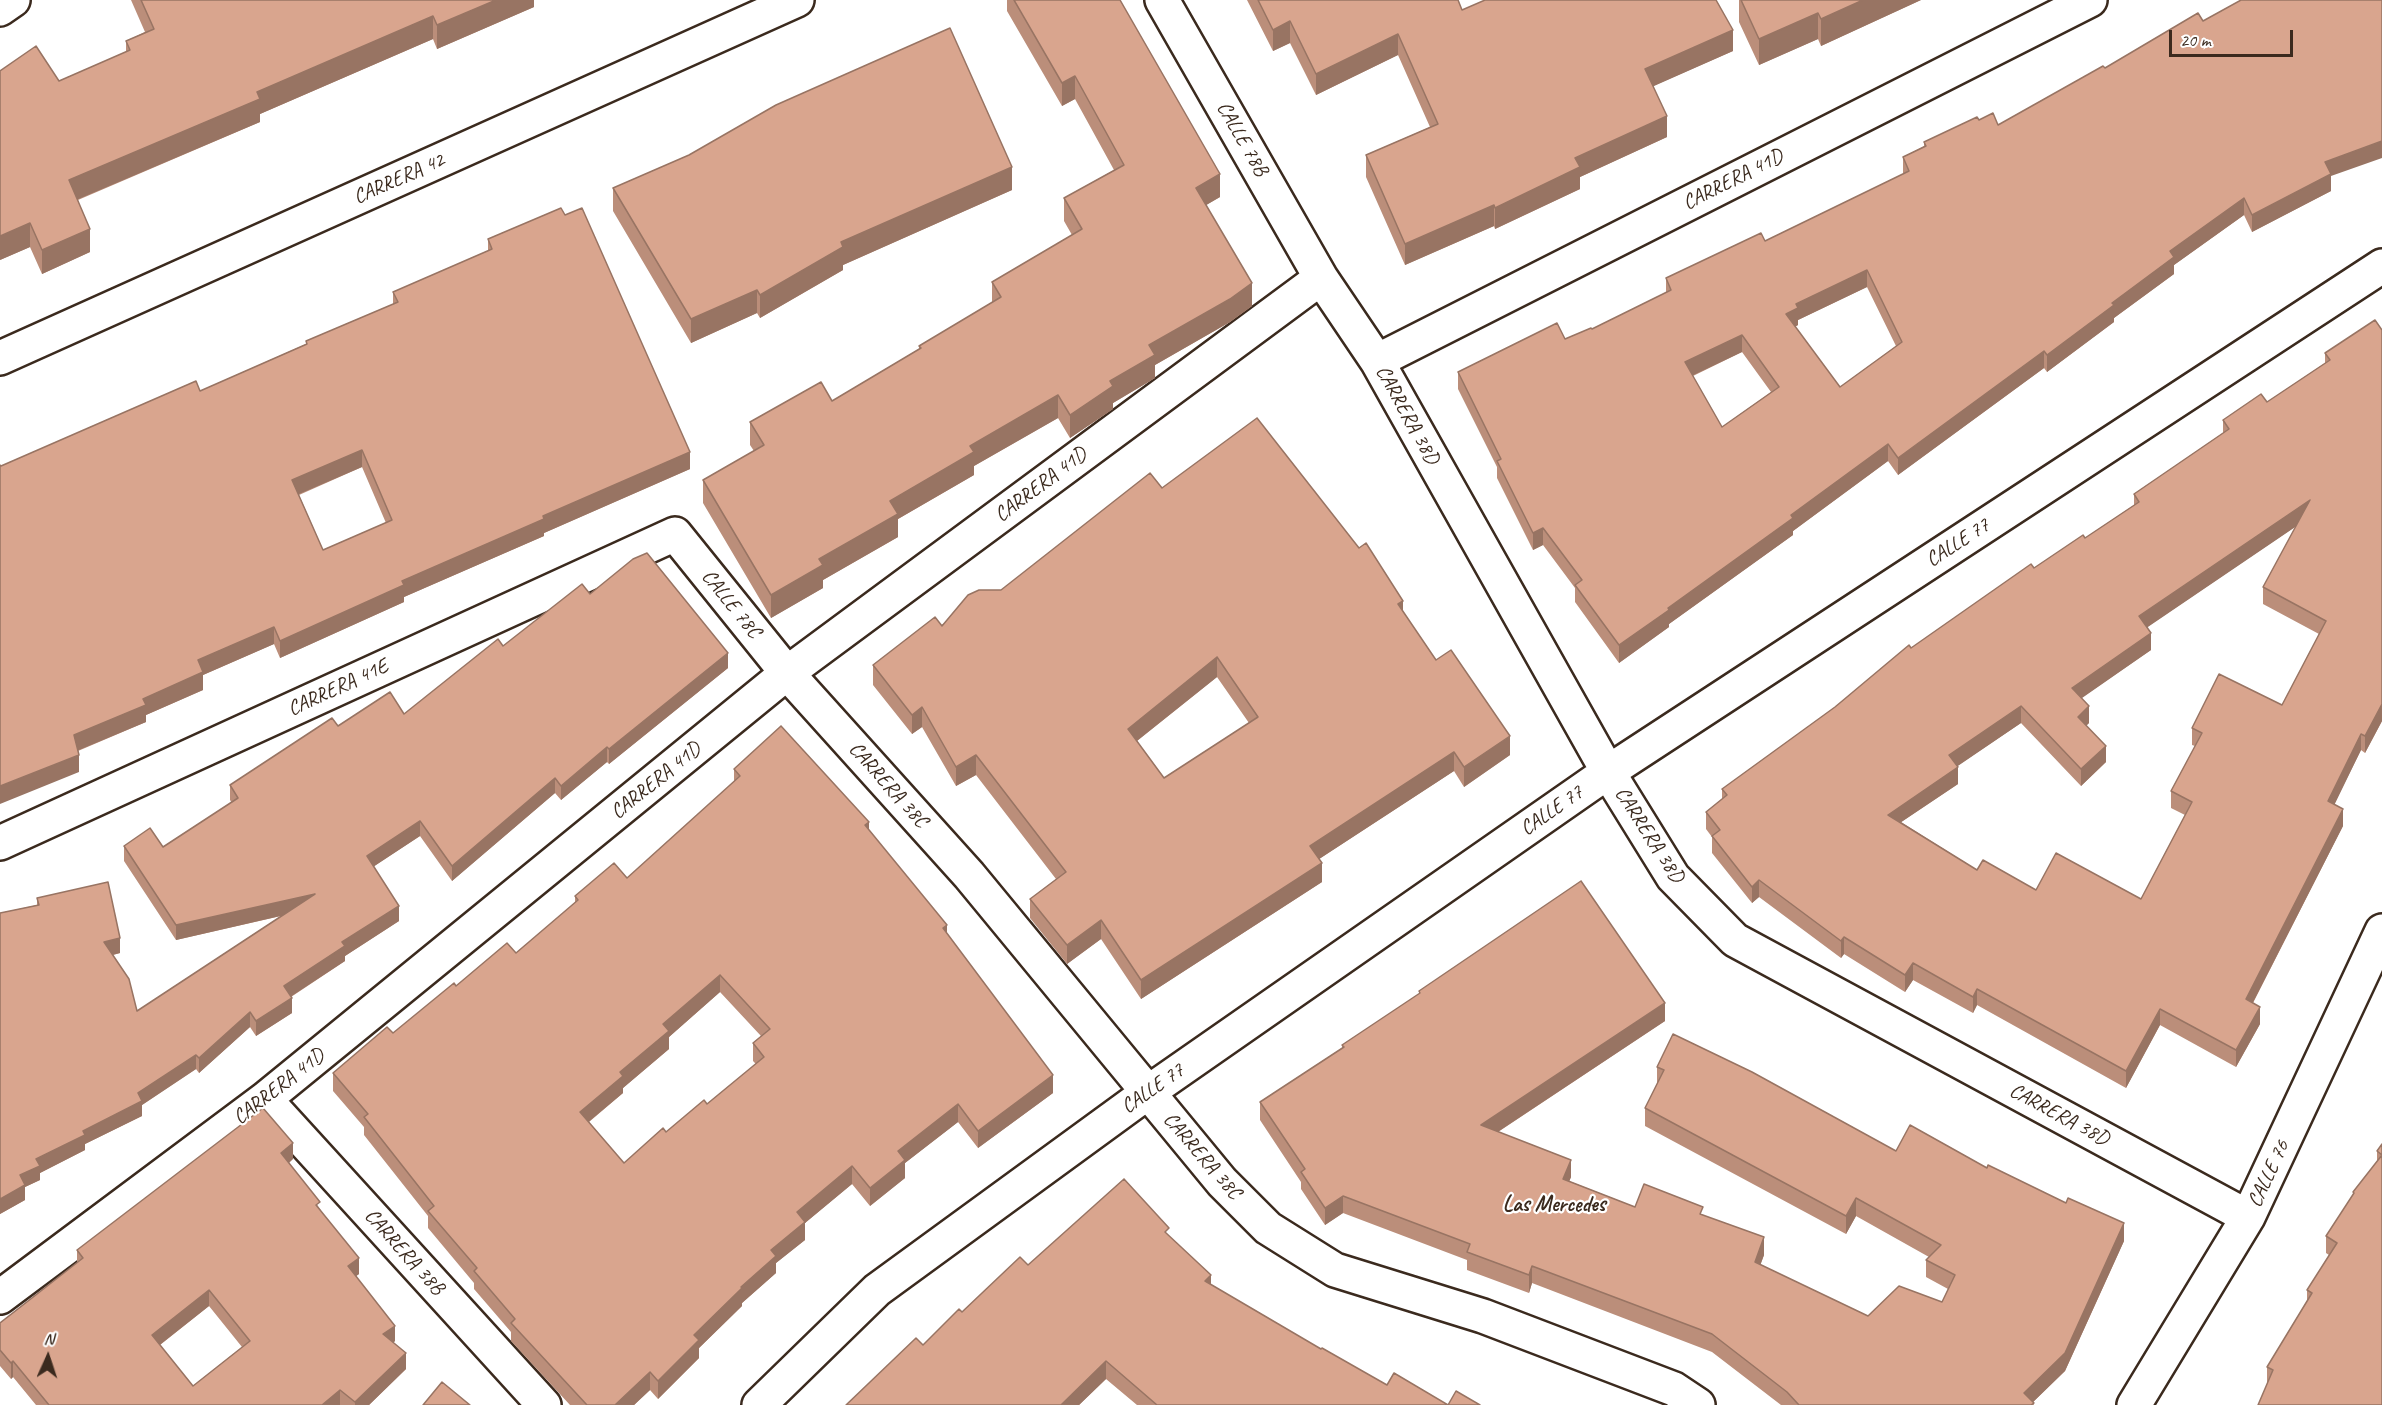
<!DOCTYPE html>
<html>
<head>
<meta charset="utf-8">
<style>
	body { margin:0 }
	#map { position:relative; width:2382px; height:1405px; overflow:hidden; background:#fff; font-family:Caveat,sans-serif }
	canvas { display:block }
	.north { position:absolute; left:18px; top:1327px; width:60px; height:60px; -webkit-text-stroke:4px #fff; paint-order:stroke; rotate:3deg; font-size:16px; font-weight:700; line-height:24px; text-align:center; color:#3b2a1e }
	.north::after { content:''; display:block; margin:auto; width:21px; height:27px; background:#3b2a1e; clip-path:polygon(50% 0,100% 100%,50% 72%,0 100%) }
	.scale { position:absolute; left:2169px; top:30px; width:124px; height:27px; box-sizing:border-box; border:3px solid #3b2a1e; border-top:0; padding-left:8px; font-size:18px; line-height:21px; white-space:nowrap; color:#3b2a1e; -webkit-text-stroke:4px #fff; paint-order:stroke }
</style>
</head>
<body>
<div id="map">
<canvas width="2382" height="1405"></canvas>
<div class="north">N</div>
<div class="scale">20 m</div>
</div>
<script>
const context = document.querySelector('canvas').getContext('2d');
context.lineJoin = 'round';
const poly = rows => new Path2D(rows.map(r => 'M' + r).join(''));
function strokePath(path, color, width, dash) { context.strokeStyle = color; context.lineWidth = width; context.lineCap = dash ? 'butt' : 'round'; context.setLineDash(dash || []); context.stroke(path); }
function paint(path, color) { context.fillStyle = color; context.fill(path, 'evenodd'); }
function drawText(font, color, halo, rows, align = 'center') {
  context.font = font + ' Caveat,sans-serif'; context.lineWidth = 4.5; context.setLineDash([]); context.textBaseline = 'middle'; context.strokeStyle = halo; context.fillStyle = color; for (const [text, x, y, turn = 0] of rows) {
    context.save(); context.translate(x, y); context.rotate((+turn || 0) * Math.PI / 180); context.textAlign = isNaN(turn) ? turn : align; if (halo) context.strokeText(text, 0, 0); context.fillText(text, 0, 0); context.restore();
  }
}
const minor = poly([
	[1162,0,1321,278,1377,361,1608,772,1673,877,1735,940,2248,1217],
	[0,9,13,0],
	[0,358,797,0],
	[1377,361,2090,0],
	[0,843,675,534,787,673,969,875,1222,1182,1268,1228,1335,1270,1483,1316,1674,1389,1698,1405],
	[265,1099,544,1405],
	[0,1297,265,1099,787,673,1321,278],
	[759,1405,877,1290,1147,1093,1608,772,2382,266],
	[2134,1405,2248,1217,2382,931]
]);
strokePath(minor, '#3b2a1e', 38);
strokePath(minor, '#fff', 33);
paint(poly([
	[131,0,534,0,534,7,437,49,433,39,260,114,260,122,78,200,90,252,42,274,30,247,0,260,59,81,126,52,126,41,145,32],
	[1007,0,1120,0,1220,197,1206,205,1252,306,1230,322,1155,365,1155,378,1113,403,1113,409,1070,438,1058,418,974,466,974,475,898,519,898,537,823,580,823,588,771,618,703,503,703,480,754,451,750,445,750,422,832,401,919,349,919,346,992,303,992,282,1072,235,1064,221,1064,198,1114,170,1075,99,1062,106,1007,11],
	[1247,0,1458,0,1462,10,1733,51,1653,86,1667,137,1580,177,1580,189,1495,229,1494,226,1405,265,1366,177,1366,155,1430,127,1398,55,1316,95,1290,43,1273,51],
	[1739,0,1921,0,1821,46,1818,39,1759,65,1739,22],
	[2203,21,2331,176,2331,191,2252,232,2244,215,2174,265,2174,274,2114,318,2114,322,2047,372,2044,368,1898,475,1888,461,1793,531,1793,535,1669,624,1669,627,1619,663,1575,602,1575,588,1543,545,1533,550,1497,478,1497,467,1458,389,1458,372,1565,339,1592,329,1666,293,1666,278,1765,241,1903,174,1903,157,1924,146,1924,142,1979,120,1998,125,2105,68],
	[1867,287,1896,346,1840,387,1795,327,1798,325,1798,320],
	[1742,352,1771,392,1722,427,1693,376],
	[613,188,1012,190,843,265,843,270,760,318,757,313,691,343,613,211],
	[488,239,690,469,544,533,544,536,404,597,404,602,280,658,274,644,203,675,203,690,146,715,146,722,78,751,79,772,1,466,200,391,306,344,306,341,393,304,393,292,488,251],
	[362,467,386,523,323,550,299,495],
	[2382,330,2382,721,2365,753,2361,750,2334,804,2343,826,2253,1003,2260,1024,2236,1067,2160,1025,2126,1088,1977,1005,1973,1013,1913,980,1905,992,1844,954,1841,958,1759,897,1752,903,1712,853,1712,837,1706,829,1706,812,1722,799,1722,789,1835,707,1911,648,2034,568,2085,538,2134,505,2134,494,2223,433,2223,420,2267,402,2325,363,2325,353],
	[2296,526,2263,587,2263,604,2319,634,2282,705,2192,728,2192,745,2195,746,2171,791,2171,808,2185,815,2141,899,2036,890,1977,870,1901,822,1958,784,1957,766,2021,723,2081,786,2106,762,2086,726,2089,723,2081,698,2151,650,2147,627],
	[1162,488,1403,612,1436,660,1510,755,1464,787,1454,771,1319,859,1322,882,1141,999,1101,939,1067,964,1030,918,1030,899,1056,879,976,775,956,786,922,727,912,734,873,685,873,665,1001,590],
	[1217,677,1249,723,1164,778,1137,741],
	[590,594,728,668,609,764,607,762,561,800,555,793,452,881,420,836,374,866,399,921,345,956,345,961,291,997,292,1013,256,1036,250,1027,199,1073,196,1069,142,1105,142,1116,85,1144,85,1150,40,1173,40,1180,25,1187,25,1200,0,1214,0,913,37,905,37,898,120,953,113,955,137,1011,281,916,176,940,124,861,124,846,163,847,232,803,230,800,230,785,338,726,404,714,503,646],
	[734,769,869,830,947,934,1053,1093,978,1148,958,1122,905,1163,905,1178,870,1206,852,1184,805,1223,805,1240,776,1263,776,1273,742,1303,742,1306,699,1348,699,1358,658,1399,650,1390,634,1405,570,1405,511,1341,511,1332,474,1289,474,1283,428,1228,428,1216,364,1135,364,1127,333,1091,333,1073,393,1033,456,986,516,953,575,903,575,896,627,878,734,782],
	[720,992,761,1036,753,1043,753,1061,756,1064,707,1104,666,1132,624,1163,589,1122,623,1093,623,1088,669,1049,669,1037],
	[1419,991,1665,1021,1498,1132,1571,1177,1569,1181,1635,1207,1703,1215,1764,1255,1760,1265,1868,1316,1942,1302,1948,1289,1926,1277,1926,1260,1929,1257,1856,1216,1846,1234,1645,1126,1645,1108,1657,1084,1657,1067,1896,1151,1987,1168,2124,1241,2065,1371,2033,1402,2034,1405,1781,1405,1712,1352,1532,1283,1529,1293,1467,1270,1467,1260,1343,1213,1325,1225,1301,1189,1301,1182,1260,1120,1260,1102,1342,1048,1342,1045,1419,994],
	[2382,1144,2382,1405,2267,1383,2267,1367,2307,1301,2307,1290,2329,1255,2326,1253,2326,1236,2353,1196,2353,1192,2377,1162,2377,1151],
	[293,1159,289,1163,320,1209,359,1274,356,1276,395,1341,393,1343,406,1369,369,1405,36,1405,13,1377,11,1379,0,1366,0,1323,77,1263,77,1250],
	[209,1306,242,1347,193,1386,160,1345],
	[1169,1236,1211,1285,1321,1349,1387,1385,1448,1405,1480,1405,1137,1405,1106,1379,1079,1405,846,1405,923,1345,962,1312,1028,1265]
]), '#bb8e7a');
paint(poly([
	[496,0,534,0,534,7,437,49,437,25],
	[1863,0,1921,0,1821,46,1821,19],
	[1818,13,1818,39,1759,65,1759,39],
	[433,16,433,39,260,114,260,122,69,203,69,180,257,92],
	[1290,21,1290,43,1273,51,1273,30],
	[1733,30,1733,51,1645,90,1645,69],
	[1398,34,1398,55,1316,95,1316,74],
	[1075,76,1075,99,1062,106,1062,83],
	[1667,116,1667,137,1580,177,1580,189,1495,229,1495,208,1575,158],
	[2382,141,2382,158,2331,176,2331,191,2252,232,2252,215,2325,162],
	[1012,167,1012,190,843,265,843,270,760,318,760,295,841,242],
	[1220,174,1220,197,1196,211,1196,188],
	[2244,198,2244,215,2174,265,2174,274,2114,318,2114,322,2047,372,2047,355,2112,303,2170,251],
	[1494,205,1494,226,1405,265,1405,244],
	[30,223,30,247,0,260,0,236],
	[90,229,90,252,42,274,42,250],
	[1867,270,1867,287,1798,320,1798,325,1786,331,1786,314,1796,304],
	[1252,283,1252,306,1230,322,1155,365,1155,378,1113,403,1113,409,1070,438,1070,415,1110,381,1149,345],
	[757,290,757,313,691,343,691,319],
	[1742,335,1742,352,1685,379,1685,362],
	[2044,351,2044,368,1898,475,1898,458],
	[1058,395,1058,418,974,466,974,475,898,519,898,537,823,580,823,588,771,618,771,595,819,559,890,501,970,446],
	[1888,444,1888,461,1793,531,1793,535,1669,624,1669,627,1619,663,1619,645,1791,515],
	[362,450,362,467,292,497,292,480],
	[690,452,690,469,544,533,544,536,404,597,404,602,280,658,280,641,402,581,543,516],
	[2310,500,2310,517,2139,633,2139,616],
	[1543,528,1543,545,1533,550,1533,533],
	[1403,601,1403,620,1398,604],
	[274,627,274,644,203,675,203,690,146,715,146,722,74,752,74,735,143,699,198,660],
	[2151,633,2151,650,2072,705,2072,688],
	[728,653,728,668,609,764,609,749],
	[1217,657,1217,677,1128,748,1128,729],
	[2382,704,2382,721,2365,753,2365,736],
	[2021,706,2021,723,1949,772,1949,755],
	[2089,706,2089,723,2078,733,2078,717],
	[922,707,922,727,912,734,912,715],
	[2361,734,2361,750,2328,818,2328,801],
	[1510,736,1510,755,1464,787,1464,767],
	[2106,746,2106,762,2081,786,2081,769],
	[607,747,607,762,561,800,561,786],
	[1454,752,1454,771,1310,865,1310,846],
	[79,755,79,772,0,804,0,786],
	[976,755,976,775,956,786,956,767],
	[1958,767,1958,784,1888,831,1888,815],
	[555,778,555,793,452,881,452,866],
	[2343,809,2343,826,2246,1016,2246,999],
	[420,821,420,836,367,871,367,856],
	[869,822,869,839,865,825],
	[1322,863,1322,882,1141,999,1141,980],
	[1759,880,1759,897,1752,903,1752,887],
	[315,894,315,908,176,940,176,925],
	[399,906,399,921,345,956,345,961,284,1001,284,986,342,942],
	[1101,920,1101,939,1067,964,1067,945],
	[947,925,947,942,943,928],
	[1844,937,1844,954,1841,958,1841,941],
	[120,938,120,953,104,957,104,942],
	[1913,963,1913,980,1905,992,1905,975],
	[720,975,720,992,669,1037,669,1049,623,1088,623,1093,580,1129,580,1112,620,1072,663,1024],
	[1977,989,1977,1005,1973,1013,1973,997],
	[292,998,292,1013,256,1036,256,1021],
	[1665,1003,1665,1021,1481,1143,1481,1125],
	[2260,1007,2260,1024,2236,1067,2236,1050],
	[2160,1009,2160,1025,2126,1088,2126,1071],
	[250,1012,250,1027,199,1073,199,1058],
	[196,1055,196,1069,142,1105,142,1116,85,1144,85,1150,40,1173,40,1180,25,1187,25,1200,0,1214,0,1199,20,1175,36,1159,83,1131,138,1093],
	[1053,1075,1053,1093,978,1148,978,1131],
	[958,1104,958,1122,905,1163,905,1178,870,1206,870,1188,898,1151],
	[293,1143,293,1159,281,1169,281,1153],
	[1571,1160,1571,1177,1563,1197,1563,1179],
	[852,1166,852,1184,805,1223,805,1240,776,1263,776,1273,742,1303,742,1306,699,1348,699,1358,658,1399,658,1381,694,1335,741,1287,771,1250,797,1212],
	[1343,1196,1343,1213,1325,1225,1325,1208],
	[1856,1198,1856,1216,1846,1234,1846,1216],
	[2124,1223,2124,1241,2065,1371,2030,1405,2024,1393],
	[1764,1237,1764,1255,1755,1280,1755,1262],
	[359,1258,359,1274,348,1282,348,1266],
	[1532,1266,1532,1283,1529,1293,1529,1275],
	[1211,1275,1211,1293,1205,1281],
	[209,1290,209,1306,152,1351,152,1335],
	[395,1326,395,1341,383,1350,383,1334],
	[406,1353,406,1369,369,1405,355,1405,355,1402],
	[13,1361,13,1377,11,1379,11,1363],
	[1106,1361,1106,1379,1079,1405,1061,1405],
	[650,1372,650,1390,634,1405,615,1405],
	[340,1390,340,1405,322,1405]
]), '#987463');
const building = poly([
	[141,0,496,0,437,25,433,16,257,92,260,99,69,180,90,229,42,250,30,223,0,236,0,71,36,46,59,81,130,50,126,41,154,29,141,0],
	[1014,0,1120,0,1220,174,1196,188,1252,283,1230,299,1149,345,1155,355,1110,381,1113,386,1070,415,1058,395,970,446,974,452,890,501,898,514,819,559,823,565,771,595,703,480,764,445,750,422,821,382,832,401,921,348,919,346,1001,297,992,282,1082,229,1064,198,1124,165,1075,76,1062,83,1014,0],
	[1258,0,1458,0,1462,10,1485,0,1716,0,1733,30,1645,69,1667,116,1575,158,1580,167,1495,208,1494,205,1405,244,1366,155,1438,124,1398,34,1316,74,1290,21,1273,30,1258,0],
	[1741,0,1863,0,1821,19,1818,13,1759,39,1741,0],
	[2241,0,2382,0,2382,141,2325,162,2331,174,2252,215,2244,198,2170,251,2174,257,2112,303,2114,305,2047,355,2044,351,1898,458,1888,444,1791,515,1793,518,1668,608,1669,610,1619,645,1575,585,1582,580,1543,528,1533,533,1497,461,1501,459,1458,372,1557,323,1565,339,1591,328,1592,329,1671,290,1666,278,1761,233,1765,241,1909,171,1903,157,1926,146,1924,142,1977,117,1979,120,1993,113,1998,125,2103,66,2105,68,2198,13,2203,21,2241,0],
	[1867,270,1902,342,1840,387,1786,314,1798,308,1796,304,1867,270],
	[1742,335,1779,387,1722,427,1685,362,1742,335],
	[950,28,1012,167,841,242,843,247,760,295,757,290,691,319,613,188,689,155,776,105,950,28],
	[561,208,565,215,582,208,690,452,543,516,544,519,402,581,404,585,280,641,274,627,198,660,203,672,143,699,146,705,74,735,79,755,0,786,0,465,1,466,196,381,200,391,307,344,306,341,398,302,393,292,492,249,488,239,561,208],
	[362,450,392,520,323,550,292,480,362,450],
	[2375,320,2382,330,2382,704,2365,736,2361,734,2328,801,2343,809,2246,999,2260,1007,2236,1050,2160,1009,2126,1071,1977,989,1973,997,1913,963,1905,975,1844,937,1841,941,1759,880,1752,887,1712,836,1720,830,1706,812,1727,795,1722,789,1835,707,1909,645,1911,648,2031,564,2034,568,2083,535,2085,538,2139,502,2134,494,2229,429,2223,420,2261,394,2267,402,2330,360,2325,353,2375,320],
	[2310,500,2263,587,2326,621,2282,705,2219,674,2192,728,2202,733,2171,791,2192,802,2141,899,2056,853,2036,890,1983,860,1977,870,1888,815,1958,767,1949,755,2021,706,2081,769,2106,746,2078,717,2089,706,2072,688,2151,633,2139,616,2310,500],
	[1257,418,1359,548,1366,543,1403,601,1398,604,1436,660,1451,650,1510,736,1464,767,1454,752,1310,846,1322,863,1141,980,1101,920,1067,945,1030,899,1066,872,976,755,956,767,922,707,912,715,873,665,935,617,942,626,968,595,979,590,1001,590,1150,473,1162,488,1257,418],
	[1217,657,1258,717,1164,778,1128,729,1217,657],
	[647,553,728,653,609,749,607,747,561,786,555,778,452,866,420,821,367,856,399,906,342,942,345,946,284,986,292,998,256,1021,250,1012,199,1058,196,1055,138,1093,142,1101,83,1131,85,1135,36,1159,40,1166,20,1175,25,1185,0,1199,0,913,39,905,37,898,108,882,120,938,104,942,129,979,137,1011,315,894,176,925,124,846,150,828,163,847,238,798,230,785,332,718,338,726,390,692,404,714,498,639,503,646,582,584,590,594,633,559,647,553],
	[781,726,869,822,865,825,947,925,943,928,1053,1075,978,1131,958,1104,898,1151,905,1160,870,1188,852,1166,797,1212,805,1222,771,1250,776,1256,741,1287,742,1288,694,1335,699,1340,658,1381,650,1372,615,1405,587,1405,511,1323,515,1319,474,1271,477,1268,428,1211,434,1206,364,1117,368,1114,333,1073,387,1027,393,1033,454,983,456,986,507,943,516,953,578,900,575,896,614,863,627,878,740,776,734,769,781,726],
	[720,975,770,1029,753,1043,764,1057,707,1104,704,1100,666,1132,663,1128,624,1163,580,1112,623,1076,620,1072,669,1031,663,1024,720,975],
	[1581,881,1665,1003,1481,1125,1571,1160,1563,1179,1635,1207,1644,1184,1703,1207,1700,1214,1764,1237,1755,1262,1868,1316,1899,1286,1942,1302,1955,1275,1926,1260,1941,1245,1856,1198,1846,1216,1645,1108,1664,1070,1657,1067,1673,1034,1752,1072,1896,1151,1910,1125,1987,1168,1988,1165,2066,1203,2068,1198,2124,1223,2065,1353,2024,1393,2034,1403,2031,1405,1799,1405,1787,1392,1712,1334,1532,1266,1529,1275,1467,1252,1470,1244,1343,1196,1325,1208,1301,1172,1305,1169,1260,1102,1344,1047,1342,1045,1420,993,1419,991,1581,881],
	[263,1108,293,1143,281,1153,320,1202,316,1205,359,1258,348,1266,395,1326,383,1334,406,1353,355,1402,340,1390,322,1405,49,1405,13,1361,11,1363,0,1350,0,1323,83,1258,77,1250,263,1108],
	[209,1290,250,1341,193,1386,152,1335,209,1290],
	[2382,1144,2382,1155,2377,1151,2382,1144],
	[2382,1155,2382,1405,2258,1405,2273,1370,2267,1367,2312,1293,2307,1290,2337,1243,2326,1236,2354,1193,2353,1192,2382,1155],
	[1124,1179,1169,1228,1165,1232,1211,1275,1205,1281,1321,1349,1322,1348,1387,1385,1394,1373,1448,1405,1456,1391,1480,1405,1157,1405,1106,1361,1061,1405,846,1405,916,1338,923,1345,959,1309,962,1312,1020,1257,1028,1265,1124,1179],
	[442,1382,470,1405,423,1405,442,1382]
]);
paint(building, '#d9a58e');
strokePath(building, '#987463', 1.5);
drawText('21px', '#3b2a1e', '#fff', [
	["CALLE 78B",1242,139,60],
	["CARRERA 42",399,179,-24],
	["CARRERA 41D",1733,180,-27],
	["CARRERA 38D",1407,415,61],
	["CARRERA 41D",1041,485,-37],
	["CALLE 77",1958,543,-33],
	["CALLE 78C",731,604,51],
	["CARRERA 41E",338,688,-25],
	["CARRERA 41D",656,781,-39],
	["CARRERA 38C",888,785,48],
	["CALLE 77",1552,811,-35],
	["CARRERA 38D",1649,835,57],
	["CARRERA 41D",279,1087,-38],
	["CALLE 77",1153,1089,-35],
	["CARRERA 38D",2059,1115,28],
	["CARRERA 38C",1202,1156,49],
	["CALLE 76",2269,1174,-65],
	["CARRERA 38B",404,1252,48]
]);
drawText('bold 22px', '#3b2a1e', '#fff', [
	["Las Mercedes",1554,1205]
]);
</script>
</body>
</html>
